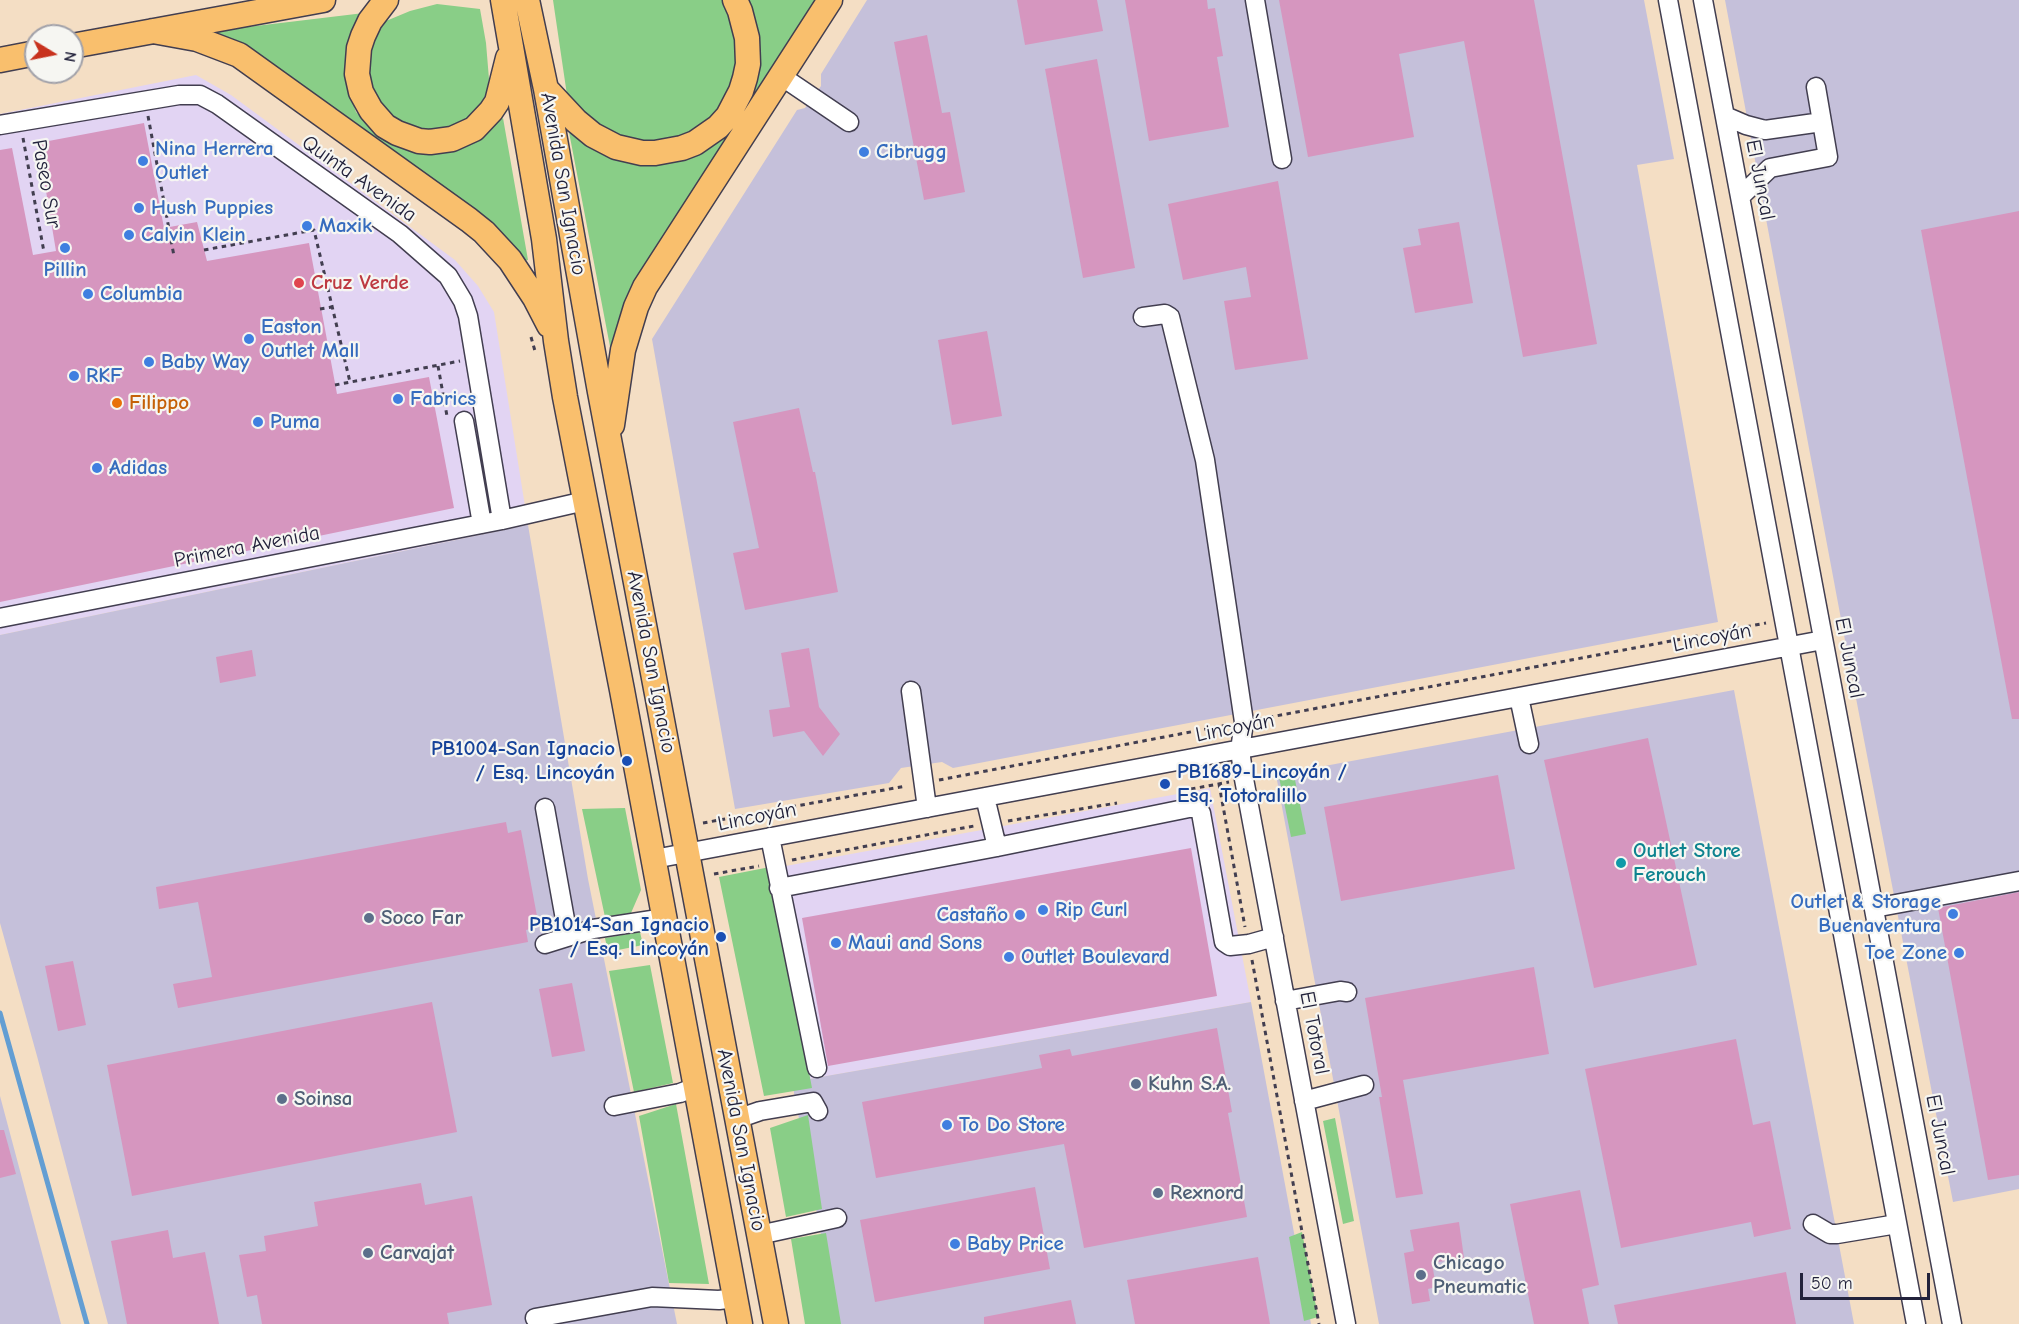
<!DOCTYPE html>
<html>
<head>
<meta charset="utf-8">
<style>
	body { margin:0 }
	#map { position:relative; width:2019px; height:1324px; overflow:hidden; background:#f4dec4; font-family:"Comic Neue",sans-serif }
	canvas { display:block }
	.north { position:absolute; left:24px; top:24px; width:60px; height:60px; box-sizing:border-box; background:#f6f6f2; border:2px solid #a1a1a9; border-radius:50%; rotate:100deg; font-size:16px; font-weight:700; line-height:24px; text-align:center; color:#22223b }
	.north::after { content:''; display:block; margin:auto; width:21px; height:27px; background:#c8321e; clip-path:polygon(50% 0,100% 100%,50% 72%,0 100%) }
	.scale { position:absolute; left:1800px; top:1273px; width:130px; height:27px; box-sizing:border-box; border:3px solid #22223b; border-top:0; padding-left:8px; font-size:18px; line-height:21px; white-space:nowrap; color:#22223b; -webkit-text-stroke:4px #f6f6f2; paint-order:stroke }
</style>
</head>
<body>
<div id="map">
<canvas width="2019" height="1324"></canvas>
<div class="north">N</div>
<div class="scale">50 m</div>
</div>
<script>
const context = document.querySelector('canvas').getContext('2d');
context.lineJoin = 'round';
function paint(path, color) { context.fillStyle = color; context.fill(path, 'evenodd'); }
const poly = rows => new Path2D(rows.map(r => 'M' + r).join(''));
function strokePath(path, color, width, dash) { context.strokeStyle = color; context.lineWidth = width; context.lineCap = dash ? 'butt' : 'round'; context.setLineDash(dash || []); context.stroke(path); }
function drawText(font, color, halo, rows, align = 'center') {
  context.font = font + ' "Comic Neue",sans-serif'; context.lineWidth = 4.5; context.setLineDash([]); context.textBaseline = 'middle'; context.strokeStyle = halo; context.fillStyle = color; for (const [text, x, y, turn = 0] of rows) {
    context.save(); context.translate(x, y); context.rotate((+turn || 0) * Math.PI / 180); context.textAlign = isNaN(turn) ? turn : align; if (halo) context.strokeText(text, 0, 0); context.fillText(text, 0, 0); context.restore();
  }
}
paint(poly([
	[196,75,231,95,455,260,478,286,494,312,528,525,0,635,0,114],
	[1210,788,1251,1002,792,1082,753,872]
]), '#e2d4f3');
paint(poly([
	[867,0,1644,0,1674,159,1637,165,1718,622,953,768,942,762,901,768,889,783,735,809,652,339,797,110,805,108,821,86,821,74],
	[1725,0,2019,0,2019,1189,1953,1202,1850,667],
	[528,525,588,879,677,1324,108,1324,37,1056,0,923,0,635],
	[1734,690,1854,1324,1379,1324,1276,775],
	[1251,1002,1311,1324,838,1324,792,1082],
	[0,1096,61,1324,0,1324]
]), '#c5c0da');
paint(poly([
	[553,0,726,0,742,60,718,114,692,134,658,145,604,132,567,95],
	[747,0,821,0,612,357,569,132,590,148,630,164,663,164,695,153,742,113,758,80,760,37,750,4],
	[437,4,480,9,486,43,489,79,486,99,466,122,444,131,420,130,400,122,385,113,374,98,368,77,370,53,375,38,386,21,410,11],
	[364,13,355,25,346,54,347,87,356,112,374,130,478,138,503,118,528,260,524,261,258,55,214,31],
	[1294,775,1306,834,1291,837,1279,777],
	[625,808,641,890,631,913,605,917,582,809],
	[770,867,812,1088,764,1096,719,877],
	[640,932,643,945,608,952,605,938],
	[650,965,673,1083,634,1092,609,971],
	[676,1104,709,1284,669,1283,639,1116],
	[808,1115,822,1209,786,1217,770,1128],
	[1335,1118,1354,1221,1343,1224,1323,1121],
	[1302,1232,1318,1317,1304,1321,1289,1237],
	[826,1233,841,1324,805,1324,791,1239]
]), '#89ce87');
strokePath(poly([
	[0,1013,87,1324]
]), '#639ed3', 5);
paint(poly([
	[1017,0,1097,0,1103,31,1025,45],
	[1125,0,1207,0,1208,9,1215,8,1223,56,1217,57,1229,127,1149,141],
	[1279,0,1534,0,1597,344,1523,357,1464,41,1399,54,1414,137,1308,157],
	[927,35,942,113,950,112,965,192,924,200,894,42],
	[1097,59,1135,268,1083,278,1045,69],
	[144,123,164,228,197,222,207,261,309,243,337,394,429,377,454,508,0,602,0,150,12,148,33,255,56,251,38,143],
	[1278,181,1308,359,1235,370,1224,301,1251,297,1246,267,1183,280,1168,204],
	[2019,211,2019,719,2012,719,1921,230],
	[1459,222,1473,303,1415,313,1403,248,1421,245,1418,229],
	[987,331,1002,416,952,425,938,340],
	[799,408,813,472,815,472,838,592,745,610,733,553,759,548,733,422],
	[809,648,819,707,840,734,823,756,804,731,773,737,769,710,790,707,781,653],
	[252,650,256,676,220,683,216,657],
	[1648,738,1697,965,1594,988,1544,760],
	[1498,775,1515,869,1341,901,1324,807],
	[506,822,508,833,521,830,539,927,526,930,528,942,178,1008,173,984,212,977,198,902,159,909,156,887],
	[1191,848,1217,996,828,1066,802,918],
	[2019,892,2019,1175,1988,1180,1938,908],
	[73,961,86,1025,58,1031,45,966],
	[1534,967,1549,1054,1403,1080,1423,1194,1396,1198,1379,1097,1382,1097,1365,998],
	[572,983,585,1051,552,1057,539,989],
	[432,1002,457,1132,132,1196,107,1065],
	[1217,1028,1232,1112,1228,1113,1247,1217,1084,1248,1064,1144,876,1178,862,1102,1042,1068,1039,1055,1070,1049,1072,1056],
	[1736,1039,1753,1125,1770,1121,1791,1229,1754,1237,1751,1222,1621,1248,1585,1069],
	[0,1130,4,1130,16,1174,0,1178],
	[421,1183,425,1205,472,1196,492,1305,447,1313,449,1324,262,1324,257,1295,247,1297,239,1255,266,1251,264,1236,318,1226,314,1202],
	[1035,1187,1050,1269,875,1302,860,1220],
	[1580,1190,1599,1285,1582,1289,1589,1324,1534,1324,1510,1204],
	[1459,1222,1464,1258,1432,1263,1436,1287,1428,1289,1430,1301,1412,1304,1404,1253,1414,1251,1410,1230],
	[168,1230,173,1258,205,1252,219,1324,127,1324,111,1241],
	[1258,1257,1270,1324,1135,1324,1127,1280],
	[1786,1272,1796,1324,1618,1324,1614,1305],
	[1071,1300,1076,1324,984,1324,984,1317]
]), '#d696bf');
const minor = poly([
	[1255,0,1282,159],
	[1668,0,1916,1324],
	[1703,0,1952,1324],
	[781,76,849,122],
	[1725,116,1746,125,1765,130,1822,122],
	[0,125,179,95,200,95,217,104,400,234,448,276,463,301,468,316,502,520],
	[1740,197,1770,168,1828,157,1816,87],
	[1143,317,1165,314,1170,317,1205,460,1244,722,1240,750,1244,779,1346,1324],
	[464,421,482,524],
	[0,618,502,520,585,501],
	[911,691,927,808],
	[1519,697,1529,744],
	[985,797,997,847],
	[545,808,568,936],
	[770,837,817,1068],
	[654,859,1823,640],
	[779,888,997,847,1189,808,1197,808,1201,813,1224,942,1230,946,1249,944,1274,937],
	[1874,908,2019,881],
	[545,944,593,929,665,918],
	[1285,1001,1340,991,1347,992],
	[1304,1101,1364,1085],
	[614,1106,680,1093,696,1087],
	[737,1119,760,1111,813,1102,818,1111],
	[1813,1224,1830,1234,1837,1234,1897,1224],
	[759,1235,837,1218],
	[535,1318,652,1297,719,1300,735,1298]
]);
const major = poly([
	[386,0,370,21,363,36,359,48,357,74,361,92,371,110,385,126,397,133,419,141,430,142,452,139,474,129,491,111,497,102,508,58],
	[503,0,544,239,556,341,565,397,622,690,740,1324],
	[527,0,546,89,600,392,776,1324],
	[153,31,197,39,239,55,469,220,484,232,510,260,535,298,549,325],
	[72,46,323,0],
	[0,60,36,53],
	[547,90,576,121,593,135,616,147,642,153,655,153,682,148,695,143,718,127,728,116,741,91,745,78,748,64,747,38,740,11,735,0],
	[612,425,623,350,636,307,645,287,830,0]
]);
strokePath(minor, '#423e50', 21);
strokePath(major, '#423e50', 27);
strokePath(poly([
	[148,116,174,256],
	[23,138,44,252],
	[204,250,314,230,350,382],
	[320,309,332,307],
	[531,337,535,351],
	[438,366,447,416],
	[335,385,460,361],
	[1260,719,1766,623],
	[1262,775,1271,773],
	[939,780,1227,725],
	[1219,784,1245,927],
	[1191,789,1229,782],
	[1008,821,1117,803],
	[703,823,906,786],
	[792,860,974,826],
	[714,874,759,866],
	[1252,960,1319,1324]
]), '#423e50', 3, [4.5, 4.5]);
strokePath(minor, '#fff', 18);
strokePath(major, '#f9bf6d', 24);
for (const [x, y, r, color] of [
	[864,152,6,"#3f7fe0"],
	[143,161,6,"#3f7fe0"],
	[139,208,6,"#3f7fe0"],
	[307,226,6,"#3f7fe0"],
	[129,235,6,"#3f7fe0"],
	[65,248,6,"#3f7fe0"],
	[299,283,6,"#e0444e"],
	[88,294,6,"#3f7fe0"],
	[249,339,6,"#3f7fe0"],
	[149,362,6,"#3f7fe0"],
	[74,376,6,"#3f7fe0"],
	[398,399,6,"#3f7fe0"],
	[117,403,6,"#e8710a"],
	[258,422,6,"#3f7fe0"],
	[97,468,6,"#3f7fe0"],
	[627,761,6,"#1a4fb4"],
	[1165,784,6,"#1a4fb4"],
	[1621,863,6,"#0f9aa8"],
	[1043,910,6,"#3f7fe0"],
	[1953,914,6,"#3f7fe0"],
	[1020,915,6,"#3f7fe0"],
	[369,918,6,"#5c6f8a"],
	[721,937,6,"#1a4fb4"],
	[836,943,6,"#3f7fe0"],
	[1959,953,6,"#3f7fe0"],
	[1009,957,6,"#3f7fe0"],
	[1136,1084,6,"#5c6f8a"],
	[282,1099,6,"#5c6f8a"],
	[947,1125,6,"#3f7fe0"],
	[1158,1193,6,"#5c6f8a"],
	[955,1244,6,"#3f7fe0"],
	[368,1253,6,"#5c6f8a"],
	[1421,1275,6,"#5c6f8a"]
]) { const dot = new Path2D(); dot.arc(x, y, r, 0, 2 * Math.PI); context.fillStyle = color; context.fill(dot); strokePath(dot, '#f6f6f2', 2); }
drawText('bold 21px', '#366cbe', '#f6f6f2', [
	["Nina Herrera",155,149],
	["Outlet",155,173],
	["Cibrugg",876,152],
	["Hush Puppies",151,208],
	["Maxik",319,226],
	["Calvin Klein",141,235],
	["Pillin",65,270,"center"],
	["Columbia",100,294],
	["Easton",261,327],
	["Outlet Mall",261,351],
	["Baby Way",161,362],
	["RKF",86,376],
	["Fabrics",410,399],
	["Puma",270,422],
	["Adidas",109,468],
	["Outlet & Storage",1941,902,"right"],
	["Buenaventura",1941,926,"right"],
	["Rip Curl",1055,910],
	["Castaño",1008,915,"right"],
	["Maui and Sons",848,943],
	["Toe Zone",1947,953,"right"],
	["Outlet Boulevard",1021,957],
	["To Do Store",959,1125],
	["Baby Price",967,1244]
], 'left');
drawText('21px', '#22223b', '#f6f6f2', [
	["Quinta Avenida",359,179,35],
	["El Juncal",1760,180,79],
	["Paseo Sur",46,184,80],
	["Avenida San Ignacio",563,184,80],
	["Primera Avenida",247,547,-11],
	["Lincoyán",1712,638,-11],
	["El Juncal",1849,658,79],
	["Avenida San Ignacio",651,662,79],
	["Lincoyán",1235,728,-11],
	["Lincoyán",757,817,-11],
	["El Totoral",1314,1033,79],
	["El Juncal",1940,1135,79],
	["Avenida San Ignacio",741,1140,79]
]);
drawText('bold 21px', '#be3a42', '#f6f6f2', [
	["Cruz Verde",311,283]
], 'left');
drawText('bold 21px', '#c56008', '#f6f6f2', [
	["Filippo",129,403]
], 'left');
drawText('bold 21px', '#164399', '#f6f6f2', [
	["PB1004-San Ignacio",615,749],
	["/ Esq. Lincoyán",615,773],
	["PB1689-Lincoyán /",1177,772,"left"],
	["Esq. Totoralillo",1177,796,"left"],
	["PB1014-San Ignacio",709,925],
	["/ Esq. Lincoyán",709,949]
], 'right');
drawText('bold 21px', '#0d838f', '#f6f6f2', [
	["Outlet Store",1633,851],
	["Ferouch",1633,875]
], 'left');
drawText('bold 21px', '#4e5e75', '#f6f6f2', [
	["Soco Far",381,918],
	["Kuhn S.A.",1148,1084],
	["Soinsa",294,1099],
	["Rexnord",1170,1193],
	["Carvajat",380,1253],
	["Chicago",1433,1263],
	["Pneumatic",1433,1287]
], 'left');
</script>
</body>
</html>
